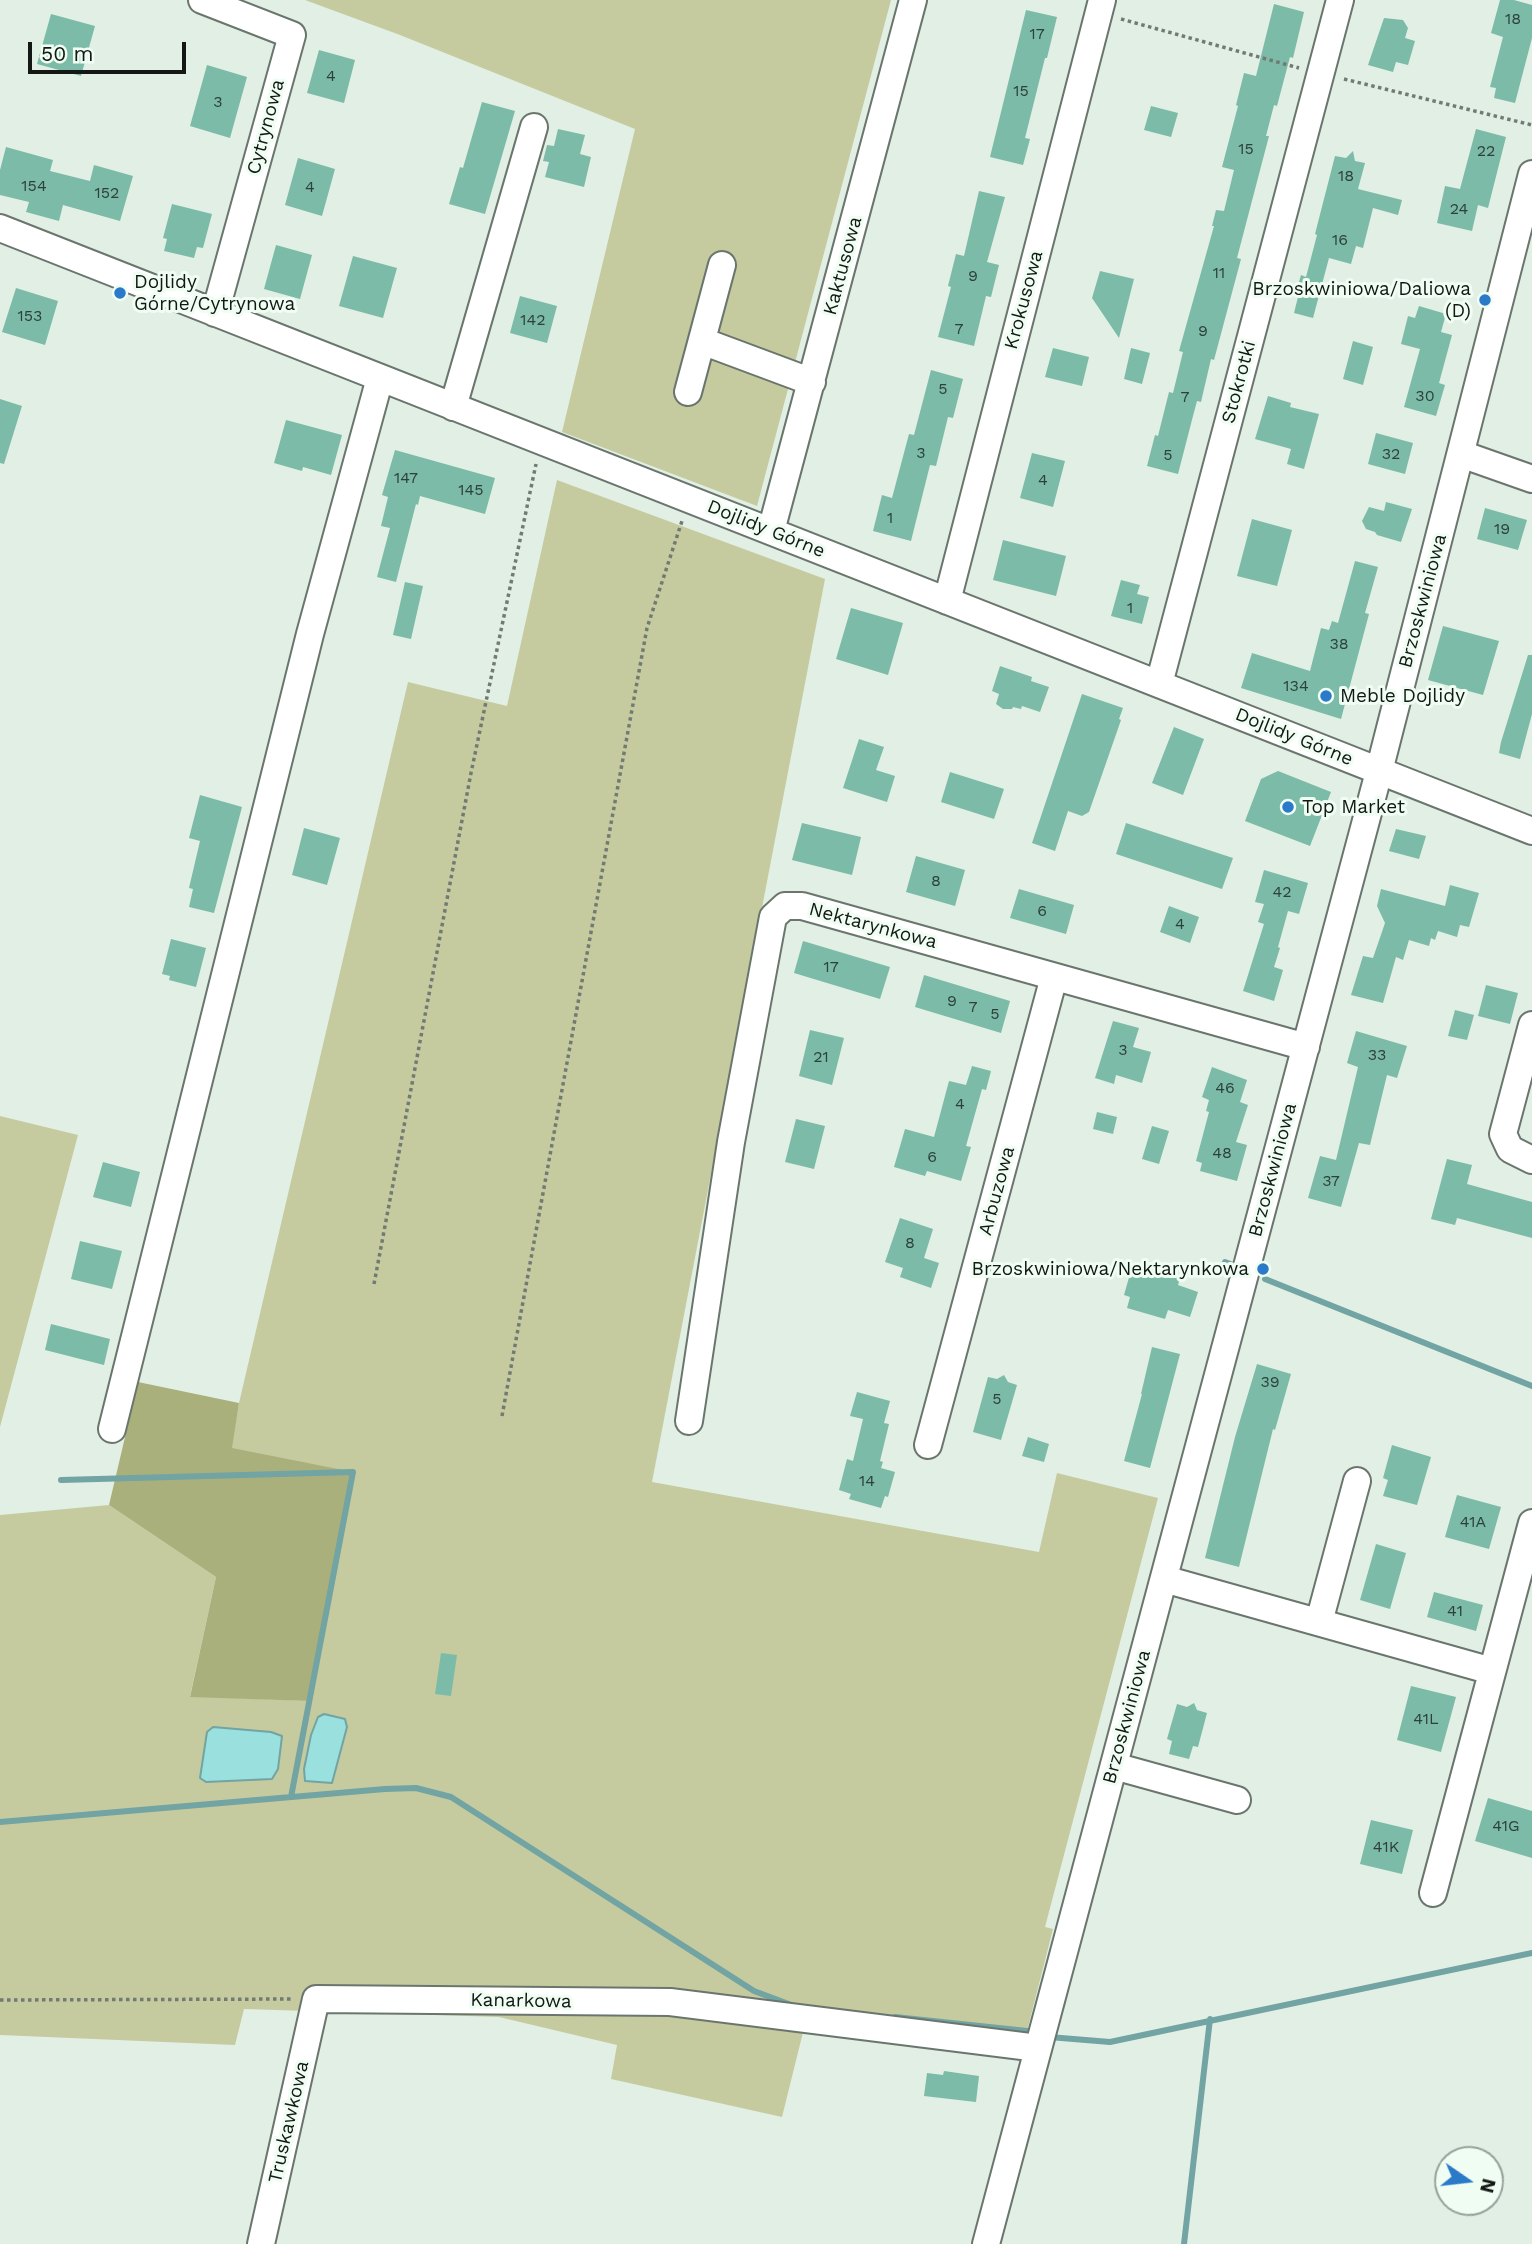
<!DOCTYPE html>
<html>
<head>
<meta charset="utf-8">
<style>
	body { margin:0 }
	#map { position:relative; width:1532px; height:2244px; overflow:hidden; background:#e2efe5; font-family:"Work Sans",sans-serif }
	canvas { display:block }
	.north { position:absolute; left:1434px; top:2146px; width:70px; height:70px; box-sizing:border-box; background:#effdf2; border:2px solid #97a19a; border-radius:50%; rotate:104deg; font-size:19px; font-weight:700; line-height:28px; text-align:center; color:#131815 }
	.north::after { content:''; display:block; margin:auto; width:24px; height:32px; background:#2a7ac9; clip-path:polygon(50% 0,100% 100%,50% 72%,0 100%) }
	.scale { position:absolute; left:28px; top:42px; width:158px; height:32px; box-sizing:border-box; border:4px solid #131815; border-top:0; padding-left:9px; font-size:21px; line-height:24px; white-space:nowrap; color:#131815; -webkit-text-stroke:5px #effdf2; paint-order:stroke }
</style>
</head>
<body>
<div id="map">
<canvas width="1532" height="2244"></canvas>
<div class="north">N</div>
<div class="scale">50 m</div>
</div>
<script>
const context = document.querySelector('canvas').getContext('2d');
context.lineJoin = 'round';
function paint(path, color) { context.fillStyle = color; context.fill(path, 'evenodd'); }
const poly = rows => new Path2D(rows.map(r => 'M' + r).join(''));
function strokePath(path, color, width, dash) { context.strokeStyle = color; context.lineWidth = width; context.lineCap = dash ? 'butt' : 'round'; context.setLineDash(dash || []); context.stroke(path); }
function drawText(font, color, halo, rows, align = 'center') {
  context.font = font + ' "Work Sans",sans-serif'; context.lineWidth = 6; context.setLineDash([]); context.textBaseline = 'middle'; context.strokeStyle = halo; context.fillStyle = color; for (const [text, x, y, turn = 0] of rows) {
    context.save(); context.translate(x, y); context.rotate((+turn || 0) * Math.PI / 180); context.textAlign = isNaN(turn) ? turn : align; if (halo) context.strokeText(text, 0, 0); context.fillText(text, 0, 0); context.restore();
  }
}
paint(poly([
	[305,0,891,0,757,506,562,432,635,129,400,35],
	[557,480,825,579,652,1482,1039,1552,1057,1473,1158,1498,1045,1927,1053,1929,1027,2031,809,2008,782,2117,611,2079,617,2045,499,2017,244,2009,235,2045,0,2035,0,1515,109,1505,216,1577,190,1696,309,1701,231,1448,239,1403,408,682,507,706],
	[0,1116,78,1135,0,1427]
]), '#c5cb9f');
paint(poly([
	[138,1382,239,1403,232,1448,353,1472,309,1701,190,1697,216,1577,109,1505]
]), '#aab07c');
const water = poly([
	[324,1714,345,1719,347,1727,332,1783,305,1781,304,1769,311,1735,318,1717,324,1714],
	[213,1727,271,1732,282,1736,278,1769,272,1779,206,1782,200,1778,207,1732,213,1727]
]);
paint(water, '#99e0de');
strokePath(water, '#71a4a2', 2);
strokePath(poly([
	[1225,1262,1233,1265],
	[1265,1279,1532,1386],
	[61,1480,353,1472,291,1797],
	[0,1822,385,1789,416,1788,451,1797,754,1991,794,2006],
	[895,2017,1027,2031],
	[1049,2037,1110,2042,1532,1953],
	[1184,2244,1210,2019]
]), '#71a4a2', 6);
paint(poly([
	[1500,0,1514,0,1532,5,1532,38,1515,103,1494,98,1496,88,1490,87,1503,37,1491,33],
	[1274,4,1304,12,1293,58,1290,57,1277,106,1274,105,1266,136,1269,136,1237,258,1241,259,1214,360,1211,359,1201,402,1197,401,1193,416,1178,474,1147,466,1155,435,1158,436,1169,392,1173,393,1183,352,1179,351,1214,226,1212,226,1216,210,1224,211,1234,170,1222,167,1238,106,1236,105,1244,73,1256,76],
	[1026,10,1057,17,1047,58,1045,58,1025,138,1030,139,1023,165,990,157],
	[51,14,95,26,81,76,37,64],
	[1384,18,1403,20,1408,28,1405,38,1415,41,1408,65,1396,62,1393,72,1368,65],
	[319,50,355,60,344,103,307,93],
	[207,65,247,77,230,138,190,126],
	[482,102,515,111,485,214,449,204,460,167,463,168],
	[1151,106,1178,113,1171,137,1144,130],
	[558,129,585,135,580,154,591,157,584,187,545,177,549,162,543,161,547,145,554,146],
	[1476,129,1506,137,1488,208,1478,205,1472,231,1437,223,1445,186,1460,189],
	[6,147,53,160,50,171,90,181,94,165,133,176,120,221,63,205,59,221,26,212,29,202,0,195,0,170],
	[1353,151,1355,161,1365,163,1358,189,1402,200,1398,215,1373,208,1363,248,1356,246,1351,264,1329,258,1313,318,1294,313,1298,297,1295,296,1301,275,1306,277,1317,235,1315,234,1335,156,1346,158],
	[298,158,335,169,322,216,285,205],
	[979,191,1005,197,987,262,999,265,991,297,986,296,974,346,938,337,951,287,948,286,956,254,964,256],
	[172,204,212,214,203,248,197,247,194,258,164,251,167,239,163,238],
	[276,245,312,255,300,299,264,289],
	[353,256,397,268,383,318,339,306],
	[1100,271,1134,279,1119,338,1092,298],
	[16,288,58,301,45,345,2,332],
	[520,296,557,306,547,343,510,333],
	[1419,306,1446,314,1441,332,1452,335,1439,383,1445,385,1436,416,1404,407,1420,349,1401,344,1408,316,1415,318],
	[1353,341,1373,347,1363,385,1343,379],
	[1053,348,1089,357,1082,386,1045,377],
	[1131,348,1150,353,1142,384,1124,379],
	[931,370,963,379,953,418,948,417,936,466,930,465,911,541,873,531,882,495,892,498,909,434,914,435],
	[1268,396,1291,403,1290,407,1319,414,1304,469,1287,464,1291,449,1255,439],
	[0,399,22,406,4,464,0,463],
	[286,420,342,435,331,475,303,467,302,471,274,463],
	[1376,433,1413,443,1405,474,1368,464],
	[395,450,495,478,485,514,420,496,418,505,416,504,396,582,377,577,390,528,381,526,388,497,382,495],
	[1032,453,1065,461,1053,507,1020,498],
	[1386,502,1412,509,1401,542,1377,535,1375,532,1366,529,1362,521,1369,507,1384,511],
	[1485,508,1527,520,1518,550,1477,539],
	[1252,519,1292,530,1277,586,1237,576],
	[1003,540,1066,556,1056,596,993,580],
	[1355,561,1378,567,1365,613,1369,614,1341,719,1241,688,1252,653,1310,671,1321,628,1329,630,1332,621,1338,623],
	[1121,580,1140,585,1137,594,1149,597,1142,624,1111,616],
	[405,582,423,586,411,639,393,635],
	[851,608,903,623,888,675,836,659],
	[1443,626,1499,641,1483,695,1428,680],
	[1528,655,1532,655,1532,714,1520,759,1499,753,1501,742],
	[1000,666,1032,677,1031,681,1049,687,1040,712,1022,706,1021,709,1013,707,1012,709,1003,709,996,704,999,694,992,691],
	[1082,694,1123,708,1119,719,1121,720,1089,812,1082,816,1068,811,1055,851,1032,843],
	[1174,727,1204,739,1183,795,1152,783],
	[859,739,884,747,876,770,895,776,887,802,843,788],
	[1278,771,1331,792,1310,846,1245,821,1261,779],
	[950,772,1004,789,994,819,941,802],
	[200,795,242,807,214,913,189,907,193,889,189,888,200,841,189,838],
	[802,823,861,837,852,875,792,860],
	[1126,823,1233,858,1222,889,1116,854],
	[304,828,340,838,327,885,292,875],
	[1396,829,1426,836,1419,859,1389,851],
	[916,856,965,870,955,906,906,892],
	[1264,870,1308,883,1299,914,1288,911,1278,947,1280,948,1274,967,1283,970,1274,1001,1243,991,1264,924,1258,922,1264,904,1255,902],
	[1450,885,1479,893,1469,927,1460,925,1457,937,1438,931,1435,940,1431,938,1429,946,1409,940,1403,960,1396,957,1383,1003,1351,995,1363,956,1373,958,1385,923,1377,906,1381,889,1445,906],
	[1019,889,1074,905,1066,934,1010,918],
	[1169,906,1199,917,1190,943,1160,932],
	[171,939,206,948,196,987,169,980,170,976,162,974],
	[803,941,890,967,880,999,794,973],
	[924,975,1010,1001,1001,1033,915,1007],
	[1486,985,1518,993,1510,1024,1478,1016],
	[1455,1010,1474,1015,1467,1040,1448,1036],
	[1113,1021,1139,1028,1133,1047,1151,1052,1142,1083,1116,1075,1114,1084,1095,1078],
	[810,1030,844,1038,832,1085,799,1076],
	[1356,1031,1407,1046,1397,1078,1387,1075,1370,1145,1359,1143,1341,1207,1308,1198,1320,1156,1336,1160,1358,1067,1347,1063],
	[972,1066,991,1071,986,1090,982,1089,966,1146,971,1147,961,1181,927,1171,925,1176,894,1167,905,1129,934,1137,949,1081,966,1085],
	[1212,1067,1247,1080,1240,1102,1248,1105,1236,1142,1247,1145,1237,1181,1200,1171,1202,1163,1196,1161,1209,1112,1206,1111,1209,1100,1202,1097],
	[1097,1112,1117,1117,1113,1134,1093,1129],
	[796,1119,825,1126,814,1169,785,1162],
	[1152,1126,1169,1131,1159,1164,1142,1159],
	[1447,1159,1472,1165,1467,1184,1532,1202,1532,1238,1457,1218,1455,1225,1431,1219],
	[103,1162,140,1172,131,1207,93,1197],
	[900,1218,933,1229,924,1258,939,1263,931,1288,900,1277,903,1268,885,1262],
	[80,1241,122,1251,112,1289,71,1279],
	[1141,1263,1181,1275,1178,1285,1198,1292,1190,1317,1168,1310,1165,1319,1127,1308,1130,1297,1124,1295,1132,1267,1139,1269],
	[51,1324,110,1339,104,1365,45,1350],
	[1152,1347,1180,1354,1150,1468,1124,1461,1142,1394,1141,1394],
	[1257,1364,1291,1374,1275,1430,1273,1429,1239,1567,1205,1558,1235,1437],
	[1004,1375,1008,1382,1017,1385,1001,1440,973,1432,988,1377,997,1379],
	[857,1392,890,1401,884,1423,889,1424,880,1461,883,1462,881,1468,895,1472,888,1497,885,1496,881,1508,849,1499,851,1494,839,1490,847,1459,853,1461,863,1419,850,1416],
	[1028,1437,1049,1444,1044,1462,1022,1456],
	[1392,1445,1431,1457,1417,1505,1383,1496,1388,1480,1383,1478],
	[1457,1495,1501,1507,1489,1549,1445,1537],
	[1376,1544,1406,1553,1390,1609,1360,1600],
	[1434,1592,1483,1605,1476,1631,1427,1617],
	[441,1653,457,1655,451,1696,435,1694],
	[1411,1686,1456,1697,1441,1752,1397,1740],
	[1194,1703,1197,1710,1207,1713,1198,1747,1193,1746,1189,1759,1169,1754,1172,1741,1167,1739,1177,1704,1187,1707],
	[1488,1798,1532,1811,1532,1858,1475,1841],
	[1371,1820,1413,1830,1402,1874,1360,1864],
	[944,2071,979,2076,976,2102,924,2096,927,2073,943,2075]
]), '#7bbba8');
const minor = poly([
	[202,0,292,35,215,313],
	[0,228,1532,831],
	[702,341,812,382],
	[688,392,722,265],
	[453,407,534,127],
	[1461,454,1532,479],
	[771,531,913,0],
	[947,601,1102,0],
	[1159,684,1340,0],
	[1532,1025,1503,1134,1510,1149,1532,1160],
	[689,1421,731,1142,773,917,785,906,802,906,1306,1047],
	[112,1429,310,634,380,378],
	[928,1445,1054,977],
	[1164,1579,1492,1671],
	[1319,1622,1357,1481],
	[1114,1766,1237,1800],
	[1433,1893,1532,1523],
	[261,2244,316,1999,670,2002,1038,2048],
	[986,2244,1376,783,1532,174]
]);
strokePath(minor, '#6a766d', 30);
strokePath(poly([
	[1121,19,1299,68],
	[1344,79,1532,125],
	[374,1284,471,773,536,464],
	[502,1416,647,628,682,521],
	[0,2000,292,1999]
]), '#727a74', 3.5, [3.5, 3.5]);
strokePath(minor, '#fff', 26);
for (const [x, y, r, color] of [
	[120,293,7,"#2a7ac9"],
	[1485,300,7,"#2a7ac9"],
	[1326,696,7,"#2a7ac9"],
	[1288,807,7,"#2a7ac9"],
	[1263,1269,7,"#2a7ac9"]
]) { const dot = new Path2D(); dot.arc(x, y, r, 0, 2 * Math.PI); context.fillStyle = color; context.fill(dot); strokePath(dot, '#effdf2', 2.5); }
drawText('16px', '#2d413a', null, [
	["18",1513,19],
	["17",1037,34],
	["4",331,76],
	["15",1021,91],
	["3",218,102],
	["15",1246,149],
	["22",1486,151],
	["18",1346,176],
	["154",34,186],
	["4",310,187],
	["152",107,193],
	["24",1459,209],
	["16",1340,240],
	["11",1219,273],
	["9",973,276],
	["153",30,316],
	["142",533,320],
	["7",959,329],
	["9",1203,331],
	["5",943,389],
	["30",1425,396],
	["7",1185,397],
	["3",921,453],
	["32",1391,454],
	["5",1168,455],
	["147",406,478],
	["4",1043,480],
	["145",471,490],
	["1",890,518],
	["19",1502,529],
	["1",1130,608],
	["38",1339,644],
	["134",1296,686],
	["8",936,881],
	["42",1282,892],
	["6",1042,911],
	["4",1180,924],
	["17",831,967],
	["9",952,1001],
	["7",973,1007],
	["5",995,1014],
	["3",1123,1050],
	["33",1377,1055],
	["21",821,1057],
	["46",1225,1088],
	["4",960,1104],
	["48",1222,1153],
	["6",932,1157],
	["37",1331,1181],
	["8",910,1243],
	["39",1270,1382],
	["5",997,1399],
	["14",867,1481],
	["41A",1473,1522],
	["41",1455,1611],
	["41L",1426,1719],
	["41G",1506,1826],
	["41K",1386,1847]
]);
drawText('19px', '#131815', '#effdf2', [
	["Cytrynowa",266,127,-75],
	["Kaktusowa",843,266,-75],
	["Krokusowa",1024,300,-75],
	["Stokrotki",1239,382,-75],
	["Dojlidy Górne",766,529,22],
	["Brzoskwiniowa",1423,601,-75],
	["Dojlidy Górne",1294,737,22],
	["Nektarynkowa",873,926,15],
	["Brzoskwiniowa",1273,1170,-75],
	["Arbuzowa",997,1191,-75],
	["Brzoskwiniowa",1127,1717,-75],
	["Kanarkowa",521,2001,1],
	["Truskawkowa",289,2122,-77]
]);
drawText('19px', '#131815', '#effdf2', [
	["Dojlidy",134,282],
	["Górne/Cytrynowa",134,304],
	["Brzoskwiniowa/Daliowa",1471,289,"right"],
	["(D)",1471,311,"right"],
	["Meble Dojlidy",1340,696],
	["Top Market",1302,807],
	["Brzoskwiniowa/Nektarynkowa",1249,1269,"right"]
], 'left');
</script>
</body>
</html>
